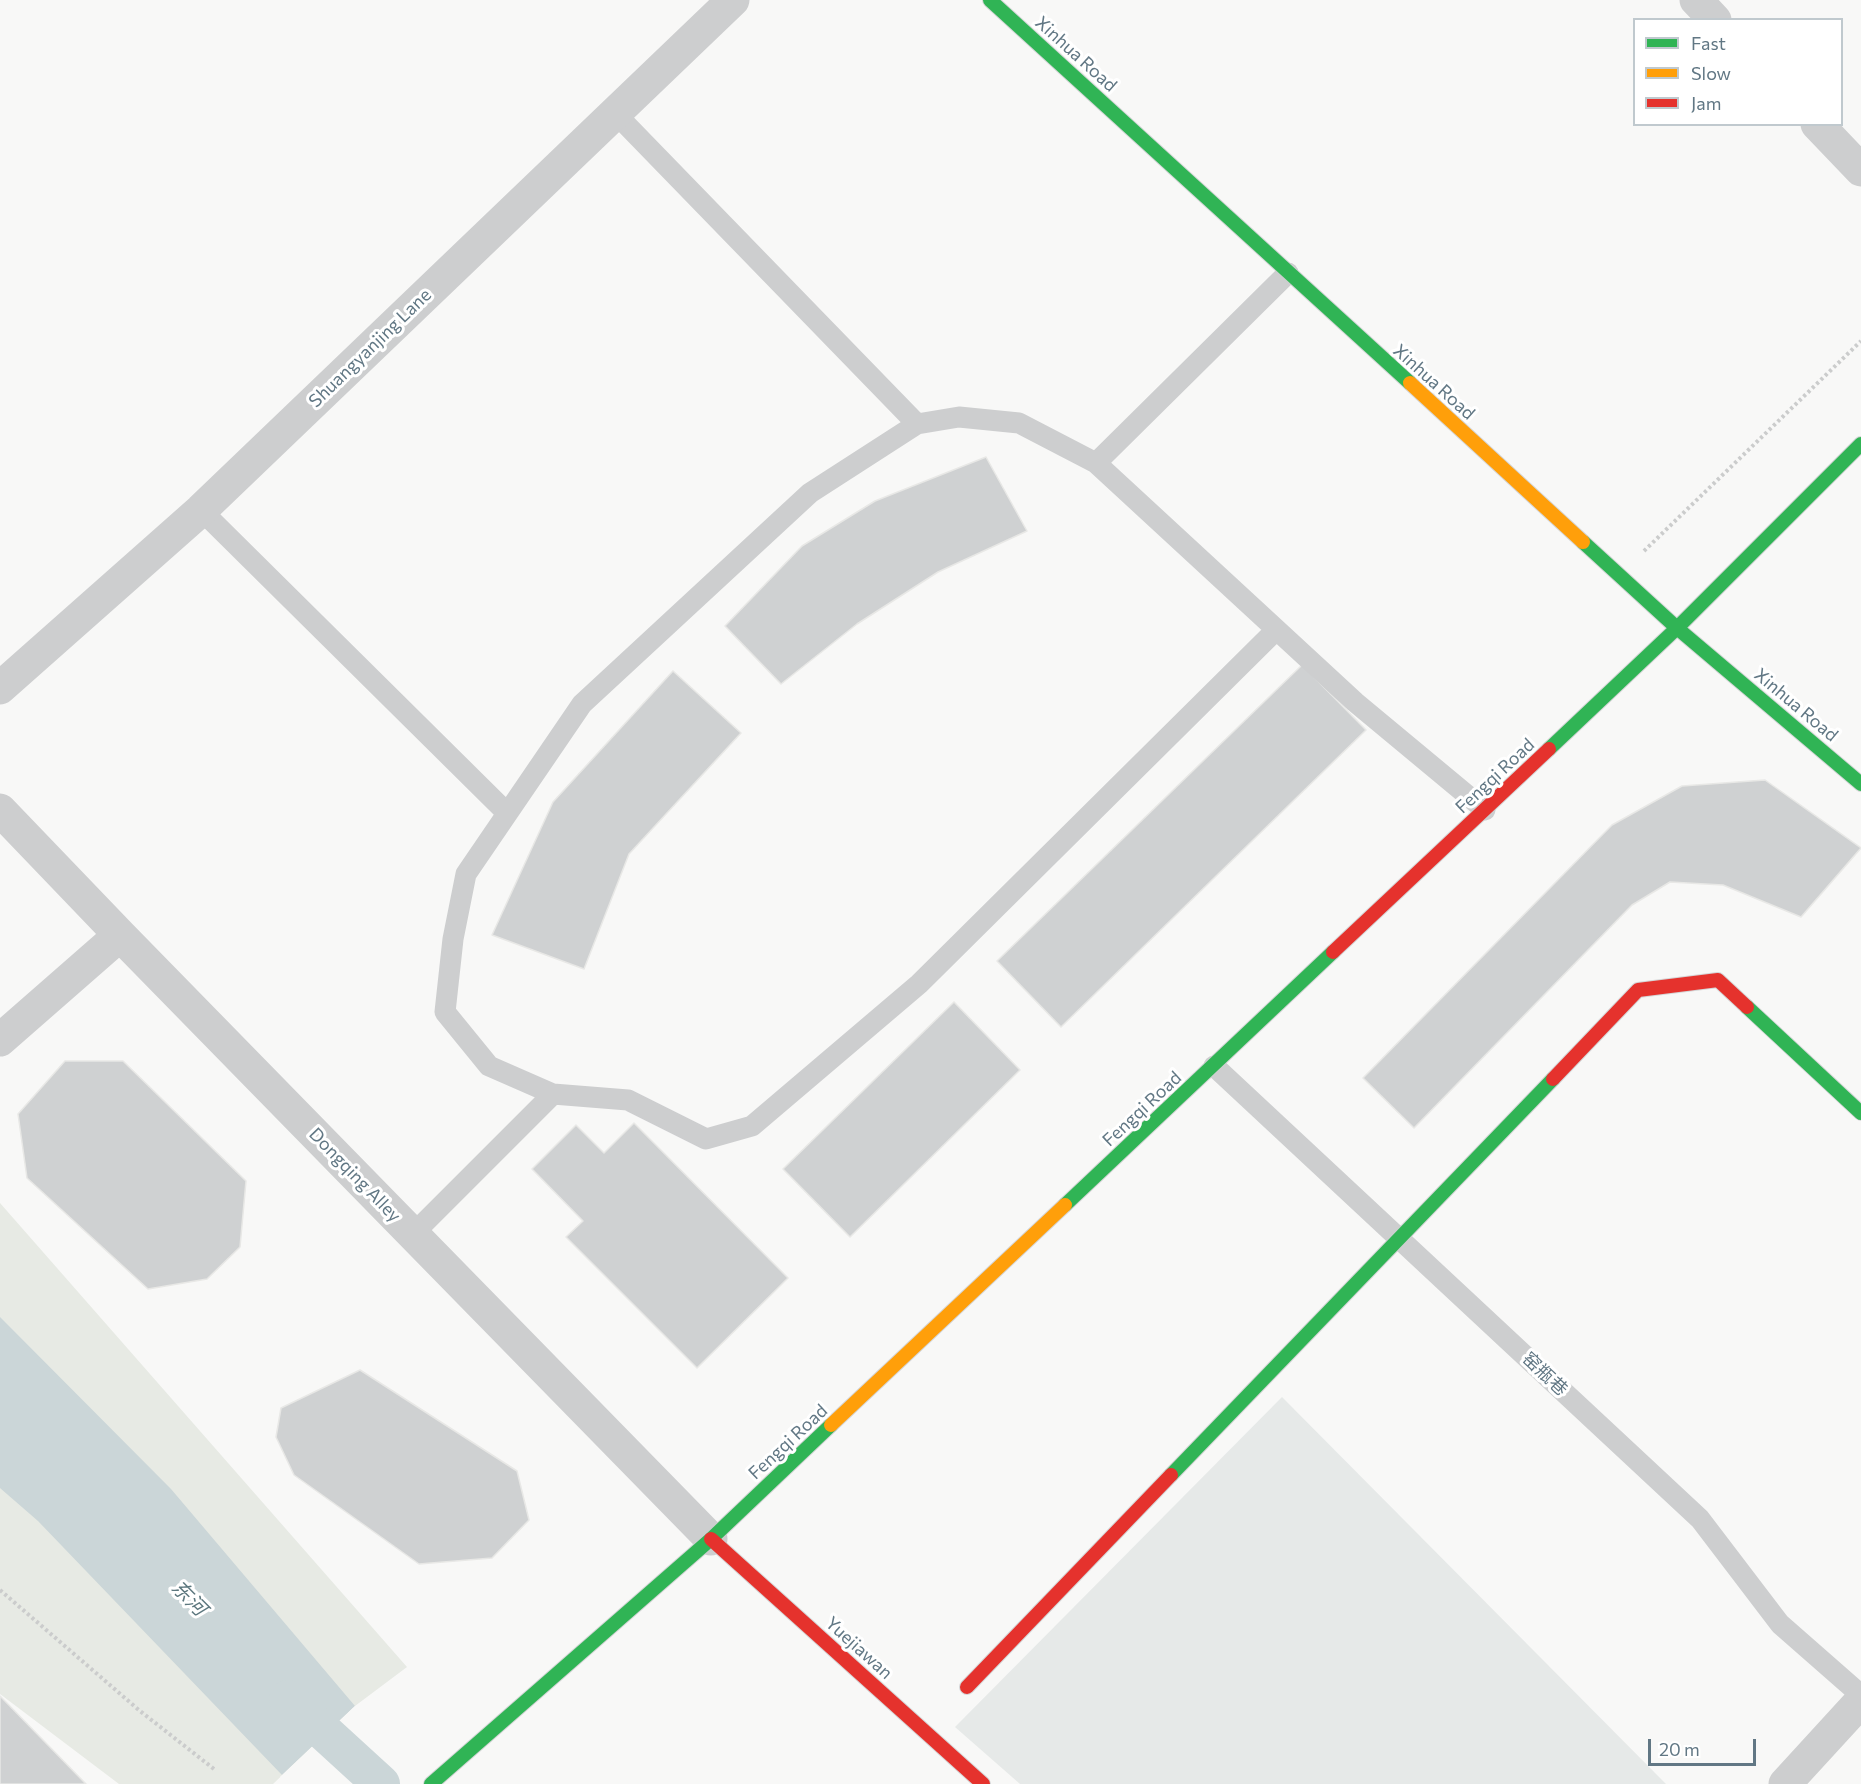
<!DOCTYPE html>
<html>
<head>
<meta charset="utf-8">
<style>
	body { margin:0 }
	#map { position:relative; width:1861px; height:1784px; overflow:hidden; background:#f8f8f7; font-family:Commissioner,sans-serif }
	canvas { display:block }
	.legend { position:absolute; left:1633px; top:18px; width:210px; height:108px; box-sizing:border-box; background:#fff; border:2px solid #c0c9ce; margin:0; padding:8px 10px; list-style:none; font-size:18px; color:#617784 }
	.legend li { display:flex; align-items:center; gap:12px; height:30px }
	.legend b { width:30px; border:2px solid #c0c9ce }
	.scale { position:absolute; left:1648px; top:1739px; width:108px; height:27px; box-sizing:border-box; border:3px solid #617784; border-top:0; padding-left:8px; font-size:18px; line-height:21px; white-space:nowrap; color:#617784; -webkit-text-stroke:4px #fff; paint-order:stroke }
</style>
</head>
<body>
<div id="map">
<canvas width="1861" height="1784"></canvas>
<ul class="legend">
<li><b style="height:8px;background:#30b455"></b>Fast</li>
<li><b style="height:8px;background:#ff9f0a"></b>Slow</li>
<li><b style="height:8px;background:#e5322d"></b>Jam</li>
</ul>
<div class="scale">20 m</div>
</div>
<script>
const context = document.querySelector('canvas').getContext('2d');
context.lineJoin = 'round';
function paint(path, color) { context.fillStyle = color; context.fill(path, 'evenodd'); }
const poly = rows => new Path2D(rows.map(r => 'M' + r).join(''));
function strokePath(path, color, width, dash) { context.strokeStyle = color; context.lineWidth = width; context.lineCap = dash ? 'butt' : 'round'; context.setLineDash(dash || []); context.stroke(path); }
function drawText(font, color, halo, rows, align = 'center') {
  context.font = font + ' Commissioner,"Noto Sans SC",sans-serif'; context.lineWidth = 6; context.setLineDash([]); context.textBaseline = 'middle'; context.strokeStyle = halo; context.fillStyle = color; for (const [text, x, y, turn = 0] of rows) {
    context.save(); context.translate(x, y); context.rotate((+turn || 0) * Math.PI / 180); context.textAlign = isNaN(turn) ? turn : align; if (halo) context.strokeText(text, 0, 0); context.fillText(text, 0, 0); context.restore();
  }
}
paint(poly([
	[1282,1397,1666,1784,1020,1784,955,1727]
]), '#e6e9e8');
paint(poly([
	[0,1203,407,1667,355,1706,273,1784,119,1784,0,1694]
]), '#e7eae4');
paint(poly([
	[0,1317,171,1489,355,1706,282,1775,38,1521,0,1488]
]), '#cbd6d8');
paint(poly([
	[355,1706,357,1708,284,1777,280,1777]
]), '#f8f8f7');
strokePath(poly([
	[288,1699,381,1784]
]), '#cbd6d8', 38);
const building = poly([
	[986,457,1027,531,938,572,857,624,781,684,725,626,802,546,875,501,986,457],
	[1302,665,1366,730,1061,1027,997,961,1302,665],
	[673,671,741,733,629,854,584,969,492,935,553,802,673,671],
	[1765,780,1861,848,1801,917,1723,885,1670,882,1632,905,1414,1128,1363,1078,1612,825,1682,786,1765,780],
	[954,1002,1020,1070,850,1237,783,1169,954,1002],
	[65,1061,123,1061,246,1181,240,1247,207,1279,148,1289,27,1178,18,1114,65,1061],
	[634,1123,788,1278,697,1368,566,1237,583,1221,532,1169,576,1125,604,1153,634,1123],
	[360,1370,517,1471,529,1520,492,1558,419,1564,294,1475,276,1437,281,1408,360,1370],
	[0,1696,86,1784,0,1784,0,1696]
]);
paint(building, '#cfd1d2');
strokePath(building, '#e8e8e6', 1.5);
const fast = poly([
	[990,0,1410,383],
	[1583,542,1677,628,1861,784],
	[1549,749,1677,628,1861,444],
	[1747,1007,1861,1113],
	[1065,1205,1333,952],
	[1171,1475,1553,1079],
	[431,1784,711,1539,831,1425]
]);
const slow = poly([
	[1410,383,1583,542],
	[831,1425,1065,1205]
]);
const jam = poly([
	[1333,952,1549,749],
	[1553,1079,1638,990,1718,980,1747,1007],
	[711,1539,983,1784],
	[967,1687,1171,1475]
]);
strokePath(fast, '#d5d6d7', 16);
strokePath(slow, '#d5d6d7', 16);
strokePath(jam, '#d5d6d7', 16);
strokePath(poly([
	[1644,551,1861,341],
	[0,1590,140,1711,214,1769]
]), '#cbcccc', 4, [3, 3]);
strokePath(poly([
	[615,113,917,424],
	[1096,463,1288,273],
	[201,510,507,813],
	[1276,630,919,984,752,1126,706,1139,628,1100,553,1094,489,1066,445,1012,453,939,466,874,582,704,810,493,917,424,959,417,1019,423,1096,463,1355,702,1485,810],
	[1214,1066,1700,1519,1780,1624,1861,1695],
	[413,1234,553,1094]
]), '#cdcecf', 21);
strokePath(poly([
	[1696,0,1715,20],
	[1817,124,1861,170],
	[0,688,201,510,733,0],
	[0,810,120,935,711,1539],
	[0,1040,120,935],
	[1785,1784,1861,1701]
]), '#cdcecf', 33);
strokePath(fast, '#30b455', 14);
strokePath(slow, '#ff9f0a', 14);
strokePath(jam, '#e5322d', 14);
drawText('18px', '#617784', '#fff', [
	["Xinhua Road",1076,54,42],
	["Shuangyanjing Lane",370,348,-44],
	["Xinhua Road",1434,382,42],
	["Xinhua Road",1796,705,40],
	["Fengqi Road",1495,776,-43],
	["Fengqi Road",1142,1109,-43],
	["Dongqing Alley",355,1175,46],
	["窑瓶巷",1545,1374,43],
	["Fengqi Road",788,1442,-43],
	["Yuejiawan",859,1648,42]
]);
drawText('italic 20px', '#5c777e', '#fff', [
	["东河",189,1598,45]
]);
</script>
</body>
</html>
